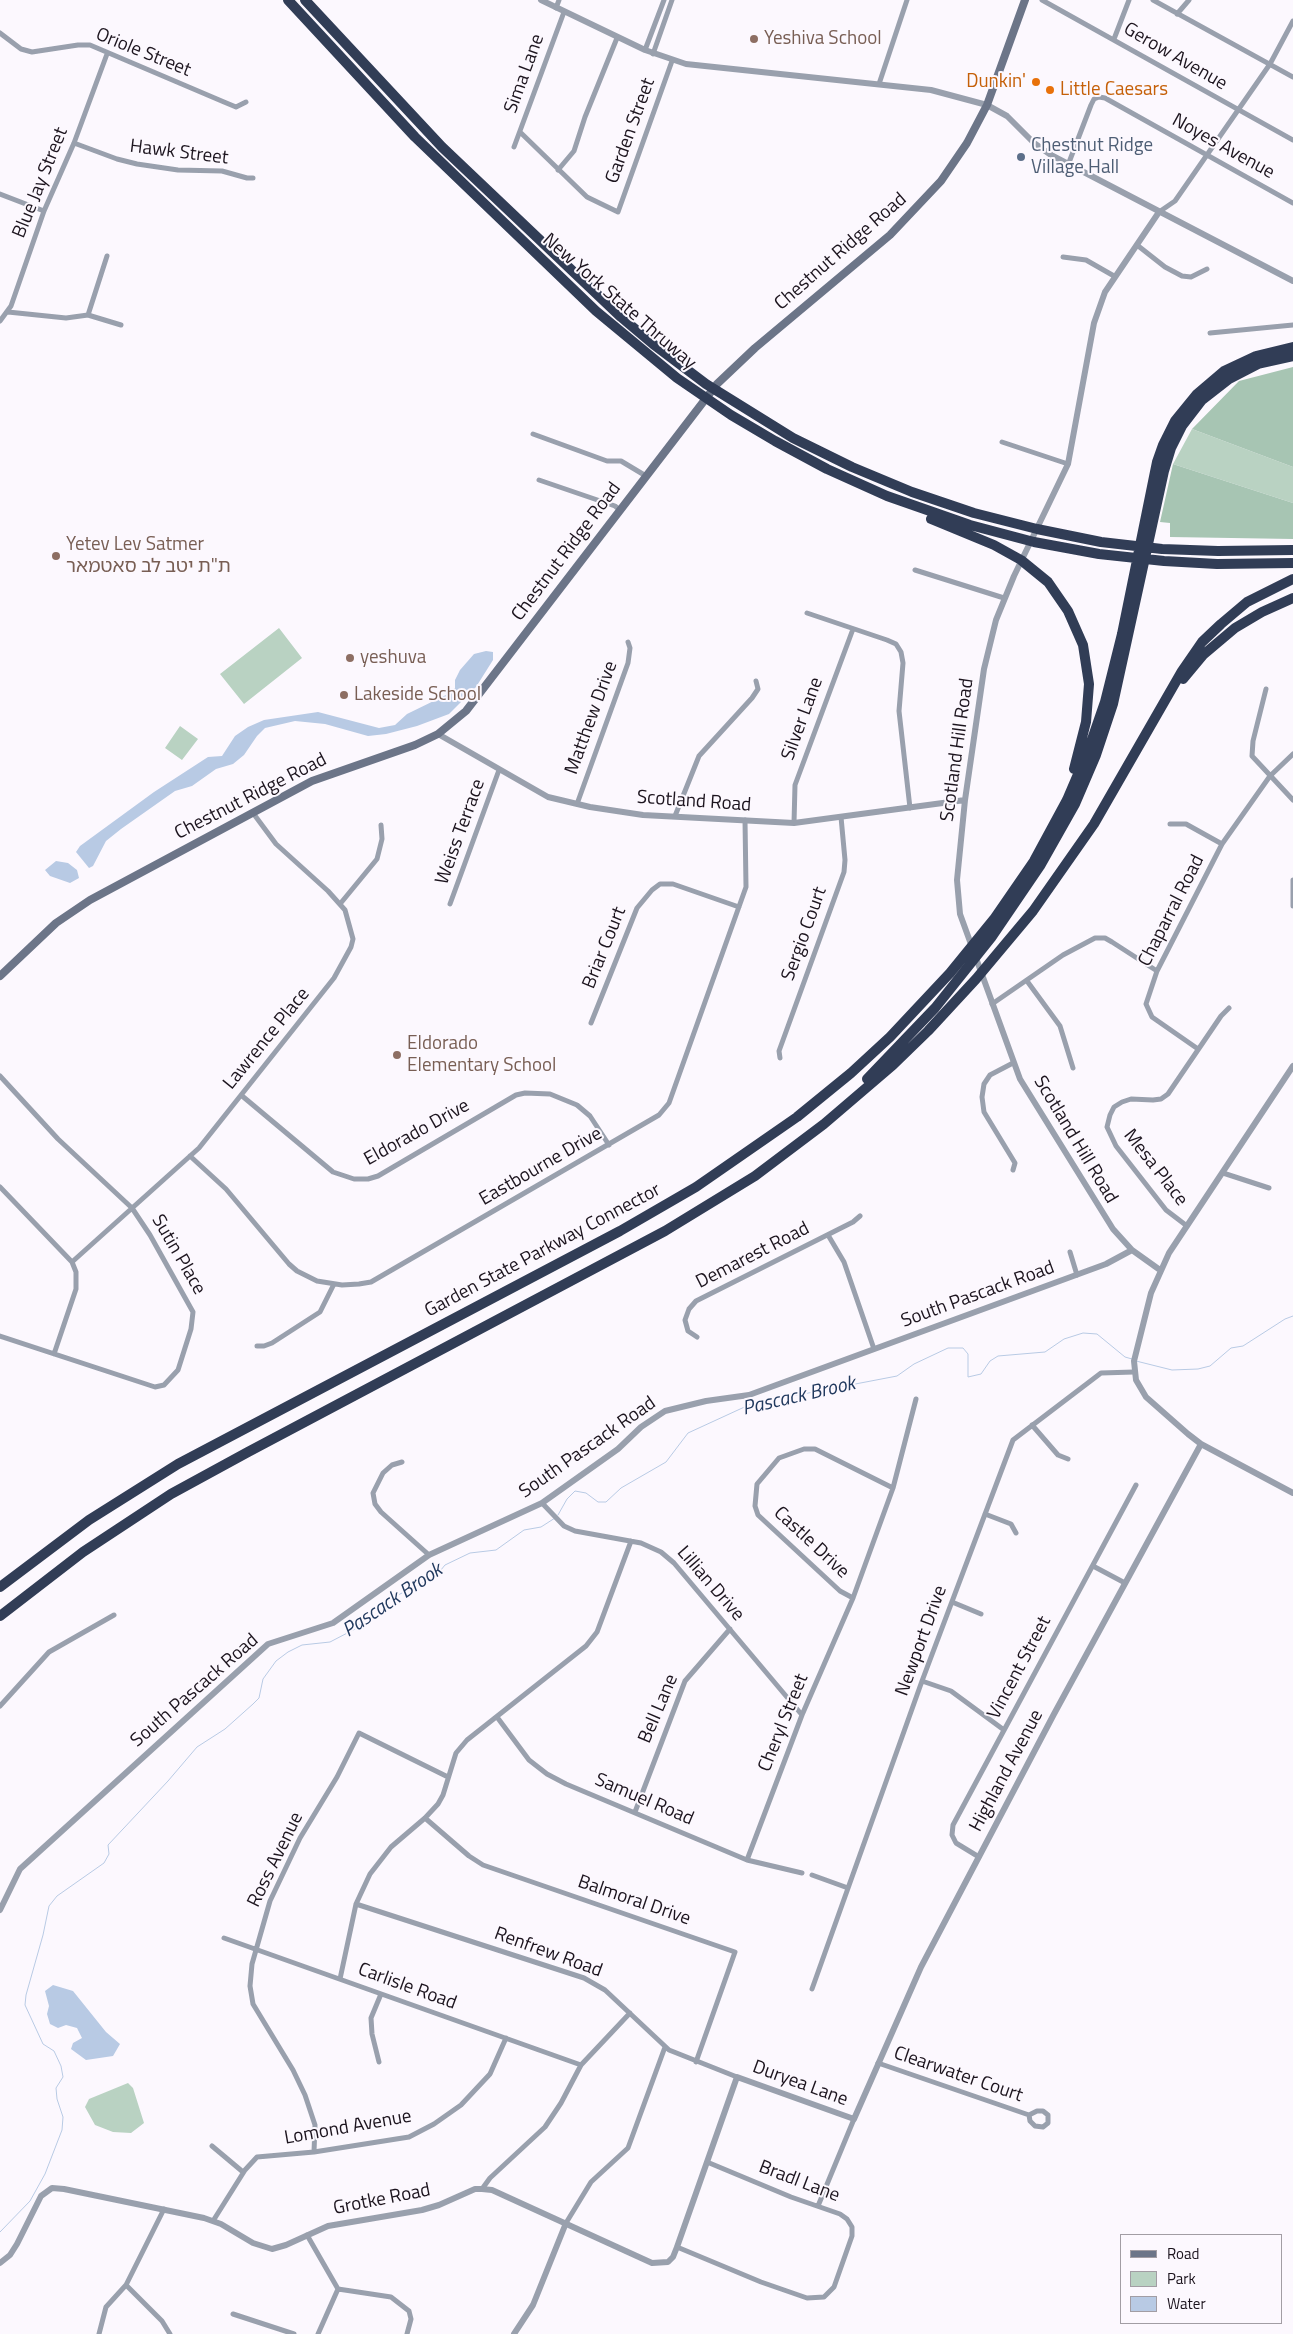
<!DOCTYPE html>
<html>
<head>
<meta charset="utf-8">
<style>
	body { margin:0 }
	#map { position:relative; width:1293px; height:2334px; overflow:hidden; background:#fcf8fe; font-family:"Titillium Web",sans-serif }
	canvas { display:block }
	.legend { position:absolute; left:1120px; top:2234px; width:162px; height:90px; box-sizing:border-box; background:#fcf8fe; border:1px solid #a29da4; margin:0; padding:6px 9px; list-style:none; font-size:15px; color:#1c141e }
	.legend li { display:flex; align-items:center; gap:10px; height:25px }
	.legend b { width:25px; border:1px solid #a29da4 }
</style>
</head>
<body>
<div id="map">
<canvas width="1293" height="2334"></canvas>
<ul class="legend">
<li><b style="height:6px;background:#6c7588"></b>Road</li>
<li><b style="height:14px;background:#b9d2c2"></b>Park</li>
<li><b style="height:14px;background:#b8cae4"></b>Water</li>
</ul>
</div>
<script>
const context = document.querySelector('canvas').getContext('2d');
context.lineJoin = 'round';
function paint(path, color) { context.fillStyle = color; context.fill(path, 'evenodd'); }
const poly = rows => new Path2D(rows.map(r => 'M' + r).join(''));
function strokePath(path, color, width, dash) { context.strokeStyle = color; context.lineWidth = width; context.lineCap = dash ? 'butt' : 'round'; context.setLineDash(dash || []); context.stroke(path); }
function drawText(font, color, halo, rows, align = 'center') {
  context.font = font + ' "Titillium Web","Noto Sans Hebrew",sans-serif'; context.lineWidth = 4; context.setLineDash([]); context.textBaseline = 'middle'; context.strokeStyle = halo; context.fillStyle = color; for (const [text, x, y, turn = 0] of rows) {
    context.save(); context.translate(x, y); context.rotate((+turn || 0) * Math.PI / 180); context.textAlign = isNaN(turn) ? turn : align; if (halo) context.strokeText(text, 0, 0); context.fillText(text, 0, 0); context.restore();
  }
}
paint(poly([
	[1192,429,1293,467,1293,503,1173,464],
	[279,628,302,658,244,704,220,674],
	[180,726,198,739,182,760,165,748],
	[128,2083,133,2088,144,2123,131,2133,113,2132,95,2125,85,2107,89,2099]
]), '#b9d2c2');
paint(poly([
	[1293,367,1293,467,1192,429,1239,381],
	[1173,464,1293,503,1293,539,1170,537,1170,523,1160,522]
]), '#a7c5b3');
paint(poly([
	[486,651,493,652,493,660,476,687,449,714,417,726,386,734,368,736,325,724,295,721,265,728,257,736,244,755,233,764,216,769,192,786,175,791,121,829,106,841,93,866,89,868,76,852,80,846,154,792,208,757,222,756,235,736,248,727,264,720,318,712,379,728,395,725,407,714,448,694,455,688,455,680,460,670,474,654],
	[56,861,68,863,77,870,79,878,70,883,50,876,45,870],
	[53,1985,73,1991,106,2032,120,2044,113,2056,86,2060,71,2049,73,2043,82,2038,77,2028,66,2025,58,2028,50,2024,47,2014,49,2006,45,1991]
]), '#b8cae4');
strokePath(poly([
	[1136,1361,1172,1370,1198,1369,1210,1366,1231,1348,1243,1346,1285,1319,1293,1316],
	[558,1515,567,1499,575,1491,586,1493,598,1502,606,1502,621,1488,666,1462,688,1433,751,1404,897,1376,914,1364,948,1348,963,1348,968,1354,968,1377,981,1374,990,1361,998,1356,1045,1352,1064,1339,1083,1333,1097,1334,1125,1357,1132,1359],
	[0,2232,30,2201,45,2174,62,2130,63,2117,57,2099,56,2088,63,2077,61,2066,54,2051,43,2044,25,2005,26,1995,43,1935,49,1906,57,1896,104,1863,109,1854,108,1845,168,1781,197,1747,225,1729,253,1704,259,1698,263,1679,276,1661,288,1652,302,1645,330,1642,355,1629,374,1610,390,1599,436,1576,445,1565,470,1553,496,1550,524,1530,541,1527,555,1518]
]), '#b8cae4', 1);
strokePath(poly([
	[1042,0,1293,140],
	[1153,0,1293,77],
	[556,8,559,0],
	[1177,14,1189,0],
	[0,33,21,49,32,52,78,45,90,45,224,102,236,107,246,102],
	[1114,39,1129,0],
	[645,50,664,0],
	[653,54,672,0],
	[879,84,907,0],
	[520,132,587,197,618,212,672,61],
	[74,143,117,159,137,164,178,170,222,171,247,178,253,178],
	[514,147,564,12],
	[1068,165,1091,105,1094,99,1099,97,1105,98,1293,203],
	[558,170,574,151,585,117,617,38],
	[0,194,44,211],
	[1159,212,1175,201,1270,64,1293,21],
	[1137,245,1165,267,1182,276,1191,277,1207,269],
	[1063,257,1086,260,1114,276],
	[8,312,66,318,88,315,121,325],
	[88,315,107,256],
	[0,321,11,306,44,211,74,143,107,54],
	[1210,333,1293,325],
	[533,434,607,461,621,461,646,476],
	[1002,442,1068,464],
	[539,480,615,506,620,510],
	[915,570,1004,598],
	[807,613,887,640,896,644,901,652,903,663,899,711,910,808],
	[1266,689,1253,741,1252,756,1293,800],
	[577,804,628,663,630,648,628,642],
	[675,816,699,756,752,698,758,689,756,681],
	[794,823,795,785,853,629],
	[1170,824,1186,824,1222,844],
	[1293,880,1293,906],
	[340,904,377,859,382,839,381,825],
	[450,904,499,770],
	[1027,981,1060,1026,1073,1068],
	[992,1004,1063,955,1095,938,1105,938,1112,942,1157,971],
	[591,1023,637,908,652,890,660,884,673,884,739,907],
	[1198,1049,1152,1017,1146,1004,1157,971,1222,844,1270,776,1293,754],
	[780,1058,779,1051,844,872,845,860,841,817],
	[1013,1063,990,1075,984,1084,982,1097,984,1112,1015,1163,1013,1170],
	[0,1076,58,1139,132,1208,150,1235,193,1312,191,1329,178,1370,164,1385,155,1387,0,1336],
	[241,1095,333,1172,354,1179,368,1179,378,1176,516,1095,525,1093,550,1094,577,1105,590,1116,609,1145],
	[190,1156,226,1189,289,1264,297,1271,317,1281,342,1285,359,1284,371,1282,659,1115,669,1103,746,887,745,820],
	[1223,1173,1269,1188],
	[0,1187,72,1262,76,1272,76,1289,54,1354],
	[1187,1226,1166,1210,1116,1146,1107,1127,1110,1115,1114,1107,1122,1102,1131,1099,1153,1100,1161,1099,1168,1094,1221,1016,1229,1008],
	[828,1235,844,1262,874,1349],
	[1070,1252,1077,1275],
	[72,1262,199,1148,334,978,351,947,353,939,345,910,328,891,276,844,253,813],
	[697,1337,688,1331,685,1320,689,1309,696,1301,853,1222,860,1216],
	[257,1346,264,1346,272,1343,320,1312,334,1284],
	[1032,1425,1058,1455,1068,1459],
	[402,1462,392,1465,383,1473,373,1493,375,1504,381,1512,429,1555],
	[542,1503,564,1526,575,1531,641,1543,661,1552,674,1563,802,1715],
	[985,1514,1011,1524,1016,1533],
	[1093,1566,1125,1583],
	[853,1598,840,1591,758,1515,755,1506,757,1484,779,1458,804,1449,815,1449,893,1488],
	[952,1602,981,1614],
	[922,1681,951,1691,1004,1730],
	[0,1706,49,1652,114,1615],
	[497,1717,529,1760,547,1774,566,1784,747,1860,802,1873],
	[635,1812,685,1681,730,1629],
	[425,1818,469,1856,483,1865,735,1952,696,2062],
	[979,1857,956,1843,952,1835,953,1825,1136,1485],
	[747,1860,802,1715,853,1598,893,1488,916,1399],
	[812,1875,848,1888],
	[356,1904,584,1978,605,1990,669,2050,737,2077],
	[224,1938,581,2065],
	[340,1979,356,1904,370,1874,391,1847,425,1818,438,1804,443,1795,456,1753,467,1740,586,1646,597,1632,631,1541],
	[812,1989,922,1681,1013,1440,1101,1373,1134,1372],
	[379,2062,372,2034,371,2018,381,1994],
	[878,2063,1029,2115,1037,2111,1043,2111,1048,2115,1048,2123,1043,2127,1035,2126,1030,2121,1029,2115],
	[212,2146,243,2172],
	[314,2152,315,2125,305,2095,293,2070,253,2004,250,1986,252,1964,270,1901,300,1838,337,1777,359,1733,448,1777],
	[482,2189,490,2178,545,2127,561,2103,581,2065,630,2013],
	[818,2206,854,2119],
	[213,2221,245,2170,257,2157,314,2152,409,2137,434,2124,461,2105,490,2074,506,2038],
	[566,2223,591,2182,628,2148,665,2047],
	[307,2235,338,2289,318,2334],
	[677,2247,761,2282,807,2298,824,2297,834,2287,852,2236,852,2227,847,2219,840,2214,791,2197,707,2162],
	[126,2285,162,2321,170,2334],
	[338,2289,391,2297,409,2311,411,2319,407,2334],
	[233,2314,294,2334],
	[99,2334,106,2307,126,2285,164,2209]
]), '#99a0ad', 5);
strokePath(poly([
	[541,0,645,50,686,64,931,90,987,105,1007,116,1034,143,1051,155,1293,281],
	[1159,212,1105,292,1094,323,1068,464,1014,576,996,620,984,669,965,800,957,880,960,914,1020,1079,1113,1229,1132,1250,1160,1270],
	[438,734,548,797,590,807,643,815,794,823,965,800],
	[1293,1066,1169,1253,1151,1293,1134,1361,1136,1380,1146,1397,1188,1434,1201,1444,1293,1493],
	[0,1910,20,1869,268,1644,333,1623,429,1555,542,1503,618,1449,641,1427,665,1411,706,1401,749,1395,1106,1264,1132,1250],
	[0,2263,10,2255,17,2244,41,2196,52,2188,64,2189,204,2218,221,2224,253,2243,272,2249,286,2245,328,2226,422,2210,439,2205,475,2189,482,2189,492,2190,652,2263,668,2262,673,2257,677,2247,737,2077,854,2119,921,1967,1054,1714,1201,1444],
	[514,2334,533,2305,566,2223]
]), '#99a0ad', 6);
strokePath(poly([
	[0,976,56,923,90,900,312,781,415,745,438,734,466,711,717,384,755,348,890,235,941,181,967,143,987,105,1025,0]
]), '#6c7588', 8);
strokePath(poly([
	[288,0,415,137,596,311,677,378,731,415,775,441,827,469,887,496,970,525,1034,542,1099,554,1164,561,1217,564,1293,563],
	[305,0,442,147,621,317,653,344,706,384,793,438,852,467,912,492,974,513,1037,529,1101,542,1162,549,1218,551,1293,550],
	[931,519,994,545,1021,560,1048,582,1068,611,1083,645,1089,684,1086,722,1074,769],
	[1183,679,1203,655,1235,628,1262,612,1293,598],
	[867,1079,935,1008,991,938,1040,866,1075,804,1096,755,1113,704,1164,471,1171,448,1182,426,1202,400,1229,379,1258,364,1293,356],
	[0,1587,89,1520,178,1464,620,1231,696,1187,797,1117,851,1073,890,1037,950,973,994,919,1034,861,1067,800,1088,751,1105,702,1122,634,1157,462,1163,445,1175,421,1197,394,1224,371,1256,356,1293,347],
	[0,1616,83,1552,171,1494,248,1452,665,1231,755,1176,824,1124,893,1065,928,1031,976,979,1033,911,1094,824,1182,671,1202,642,1221,624,1247,602,1293,579]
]), '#313d56', 10);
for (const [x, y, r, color] of [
	[754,39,5,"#8d6e63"],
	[1036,82,5,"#e8710a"],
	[1050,90,5,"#e8710a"],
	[1021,157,5,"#5c6f8a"],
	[56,556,5,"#8d6e63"],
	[350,658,5,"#8d6e63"],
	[344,695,5,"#8d6e63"],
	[397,1055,5,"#8d6e63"]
]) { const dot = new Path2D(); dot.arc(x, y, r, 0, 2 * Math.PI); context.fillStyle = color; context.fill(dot); strokePath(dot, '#fcf8fe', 2); }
drawText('19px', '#785e54', '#fcf8fe', [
	["Yeshiva School",764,39],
	["Yetev Lev Satmer",66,545],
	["ת\"ת יטב לב סאטמאר",66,567],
	["yeshuva",360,658],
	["Lakeside School",354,695],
	["Eldorado",407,1044],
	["Elementary School",407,1066]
], 'left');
drawText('19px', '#1c141e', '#fcf8fe', [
	["Oriole Street",143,53,22],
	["Gerow Avenue",1175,57,30],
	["Sima Lane",525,74,-70],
	["Garden Street",631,131,-70],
	["Noyes Avenue",1223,147,29],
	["Hawk Street",179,153,7],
	["Blue Jay Street",41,183,-68],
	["Chestnut Ridge Road",841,252,-41],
	["New York State Thruway",619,302,41],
	["Chestnut Ridge Road",567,552,-53],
	["Matthew Drive",592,718,-70],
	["Silver Lane",803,719,-70],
	["Scotland Hill Road",958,750,-82],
	["Chestnut Ridge Road",251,797,-27],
	["Scotland Road",694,802,4],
	["Weiss Terrace",461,832,-70],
	["Chaparral Road",1172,911,-63],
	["Sergio Court",805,934,-70],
	["Briar Court",605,948,-68],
	["Lawrence Place",267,1039,-51],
	["Eldorado Drive",417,1133,-29],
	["Scotland Hill Road",1075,1140,59],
	["Eastbourne Drive",541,1167,-30],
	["Mesa Place",1155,1168,52],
	["Garden State Parkway Connector",543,1251,-28],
	["Sutin Place",178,1255,60],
	["Demarest Road",753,1256,-27],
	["South Pascack Road",978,1295,-20],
	["South Pascack Road",588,1448,-35],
	["Castle Drive",811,1543,43],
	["Lillian Drive",710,1584,49],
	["Newport Drive",922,1641,-70],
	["Vincent Street",1020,1668,-62],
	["South Pascack Road",195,1691,-41],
	["Bell Lane",659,1709,-67],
	["Cheryl Street",784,1723,-68],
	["Highland Avenue",1007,1771,-62],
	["Samuel Road",644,1800,23],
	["Ross Avenue",276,1860,-64],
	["Balmoral Drive",634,1901,19],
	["Renfrew Road",548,1953,20],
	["Carlisle Road",407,1987,20],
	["Clearwater Court",958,2075,19],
	["Duryea Lane",800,2084,20],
	["Lomond Avenue",348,2128,-10],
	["Bradl Lane",799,2182,21],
	["Grotke Road",382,2200,-11]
]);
drawText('19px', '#c56008', '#fcf8fe', [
	["Dunkin'",1026,82],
	["Little Caesars",1060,90,"left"]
], 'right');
drawText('19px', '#4e5e75', '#fcf8fe', [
	["Chestnut Ridge",1031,146],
	["Village Hall",1031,168]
], 'left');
drawText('italic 20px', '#21395e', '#fcf8fe', [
	["Pascack Brook",799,1397,-13],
	["Pascack Brook",393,1601,-34]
]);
</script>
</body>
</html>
